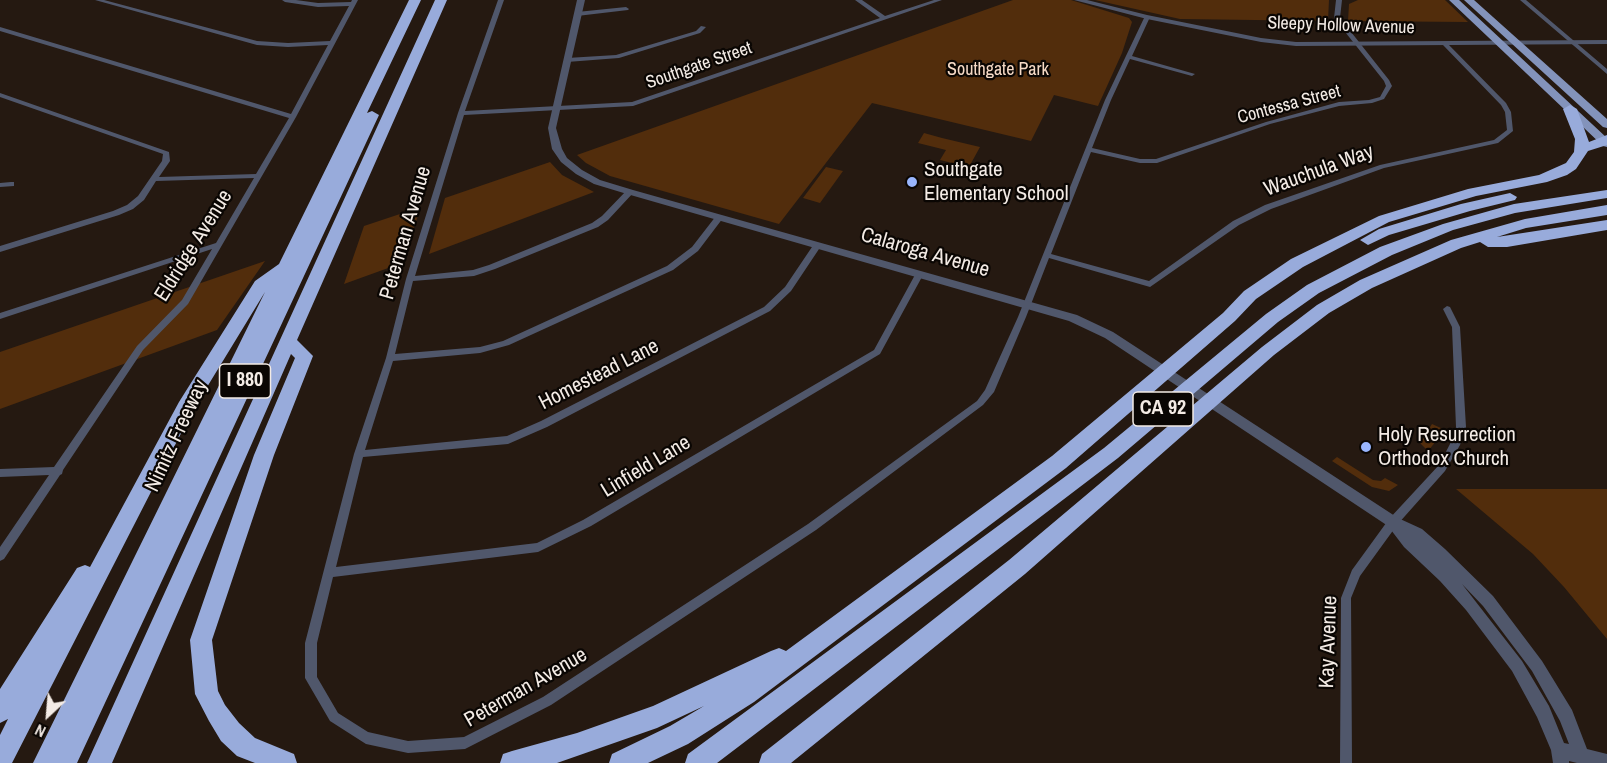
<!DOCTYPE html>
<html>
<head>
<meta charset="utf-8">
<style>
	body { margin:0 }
	#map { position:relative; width:1607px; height:763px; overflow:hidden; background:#251911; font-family:"Archivo Narrow",sans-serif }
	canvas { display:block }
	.north { position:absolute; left:18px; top:685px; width:60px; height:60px; -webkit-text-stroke:4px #0a0603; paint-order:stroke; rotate:206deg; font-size:16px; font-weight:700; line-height:24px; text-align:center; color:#f3ebe5 }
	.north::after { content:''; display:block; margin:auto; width:21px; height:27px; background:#f3ebe5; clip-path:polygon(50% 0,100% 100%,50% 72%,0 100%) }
</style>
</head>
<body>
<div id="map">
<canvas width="1607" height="763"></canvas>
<div class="north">N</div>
</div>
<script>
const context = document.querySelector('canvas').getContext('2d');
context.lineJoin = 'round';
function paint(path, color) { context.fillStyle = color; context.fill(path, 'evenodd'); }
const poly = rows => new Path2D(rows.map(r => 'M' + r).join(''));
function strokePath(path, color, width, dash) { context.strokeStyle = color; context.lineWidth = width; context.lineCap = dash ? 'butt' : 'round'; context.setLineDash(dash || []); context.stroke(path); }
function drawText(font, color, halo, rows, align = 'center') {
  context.font = font + ' "Archivo Narrow",sans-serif'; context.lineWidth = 4.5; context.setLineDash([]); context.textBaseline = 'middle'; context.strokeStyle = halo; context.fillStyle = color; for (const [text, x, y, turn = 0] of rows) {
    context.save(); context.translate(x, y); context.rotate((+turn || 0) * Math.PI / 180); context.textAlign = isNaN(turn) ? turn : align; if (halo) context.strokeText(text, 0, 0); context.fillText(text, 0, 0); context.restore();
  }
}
paint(poly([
	[1013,0,1071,0,1129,18,1132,22,1122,53,1098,106,1054,95,1031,141,872,103,779,224,610,176,586,163,577,155],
	[1095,0,1329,0,1328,21,1180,19],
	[1358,0,1445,0,1468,22,1348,21,1349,4],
	[924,133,942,138,980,147,969,167,940,160,946,150,918,143],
	[550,162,562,175,594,192,429,254,445,198],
	[826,167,843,171,820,203,803,198],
	[421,207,402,263,344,284,364,226],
	[265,261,217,330,0,409,0,352],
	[1432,424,1443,429,1441,435,1428,451,1420,443],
	[1337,457,1373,480,1381,481,1385,478,1398,485,1389,491,1372,487,1332,461],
	[1456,489,1607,489,1607,639,1564,587,1533,554]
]), '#522d0c');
paint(poly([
	[95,0,104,0,257,41,288,43,330,41,349,6,318,7,285,2,282,0,296,0,318,3,351,2,352,0,358,0,296,117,188,304,143,350,63,470,62,474,60,475,4,559,0,561,0,547,49,475,0,477,0,469,54,467,137,346,182,300,212,249,0,319,0,313,216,243,254,178,156,181,144,200,133,209,119,215,0,252,0,246,113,211,127,205,138,196,162,161,163,154,0,97,0,93,169,152,170,161,159,177,256,174,289,118,0,31,0,27,291,114,328,45,288,47,257,45,95,0],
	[498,0,504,0,465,111,632,102,880,18,855,0,862,0,885,16,934,0,942,0,633,106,464,115,415,276,473,270,489,265,592,223,602,216,627,190,630,190,634,192,608,220,598,227,495,269,474,276,413,281,395,354,480,347,503,341,667,266,692,247,716,216,719,216,723,218,698,251,673,270,509,345,480,353,393,361,365,450,507,436,541,421,764,307,785,287,814,244,820,244,821,246,791,291,770,311,547,427,508,444,363,457,336,567,537,543,583,520,874,350,916,273,919,272,923,275,880,354,591,526,538,552,333,577,317,643,317,677,338,713,368,732,408,741,464,737,543,697,808,524,977,401,985,390,1018,317,1105,100,1145,16,1150,17,1132,56,1195,74,1192,76,1130,59,1111,100,1092,148,1140,159,1156,159,1266,122,1339,102,1369,100,1380,97,1386,86,1384,81,1334,18,1336,0,1342,0,1340,18,1389,80,1392,86,1384,99,1372,103,1339,106,1270,124,1157,163,1140,163,1091,152,1051,254,1149,281,1233,221,1265,205,1380,165,1494,140,1507,130,1505,112,1501,105,1443,45,1443,43,1447,43,1506,103,1511,112,1513,131,1498,143,1384,168,1271,209,1239,225,1150,287,1049,258,1026,317,994,392,983,405,816,530,551,705,465,749,408,753,366,744,330,721,305,678,305,643,354,454,386,358,406,279,458,113,498,0],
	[1520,0,1526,0,1607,69,1607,74,1520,0],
	[626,7,629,9,628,10,577,16,574,14,577,12,626,7],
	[701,26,706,27,700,33,619,58,567,62,564,60,567,58,616,55,696,31,701,26],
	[11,182,14,182,14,186,0,187,0,183,11,182],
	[1447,306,1450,307,1460,327,1466,427,1460,445,1445,471,1397,525,1360,576,1351,598,1352,763,1340,763,1341,598,1352,570,1389,519,1439,465,1450,444,1456,427,1452,327,1443,309,1447,306]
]), '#50576b');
paint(poly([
	[577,0,585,0,556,128,562,149,567,158,582,170,600,180,633,190,1077,315,1113,332,1398,518,1422,529,1445,549,1493,596,1542,661,1572,710,1587,749,1607,754,1607,763,1577,763,1569,761,1569,763,1553,763,1551,750,1537,717,1512,671,1466,610,1440,581,1404,547,1388,526,1105,338,1069,321,627,194,594,184,576,174,561,162,552,149,548,128,577,0],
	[1462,584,1483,606,1532,671,1560,721,1569,744,1564,743,1549,706,1522,661,1462,584],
	[1074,0,1087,0,1147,15,1261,38,1296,42,1607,40,1607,44,1296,46,1261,42,1147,19,1074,0]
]), '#50576b');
paint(poly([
	[1449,0,1459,0,1607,138,1607,147,1603,146,1449,0],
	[1464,0,1474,0,1607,119,1607,128,1603,127,1464,0]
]), '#8393bb');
paint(poly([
	[409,0,421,0,367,113,372,111,379,115,77,763,33,763,265,292,193,410,12,763,0,763,0,735,8,719,0,723,0,689,77,568,85,565,90,567,179,402,255,281,279,264,409,0],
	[435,0,447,0,297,340,313,356,274,455,212,640,218,691,225,705,239,723,255,738,294,754,297,763,255,763,237,756,221,741,209,721,195,694,190,640,254,455,295,358,291,354,112,763,87,763,435,0],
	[1570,105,1577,109,1589,142,1607,135,1607,145,1588,151,1576,169,1567,175,1547,182,1476,196,1389,222,1303,267,1256,299,1235,321,1066,468,754,702,688,744,648,763,609,763,612,754,670,726,704,706,657,728,557,763,500,763,503,754,512,751,577,733,653,706,771,651,779,648,786,651,1052,456,1223,313,1244,291,1291,259,1379,216,1468,189,1539,175,1566,163,1574,152,1575,139,1563,109,1570,105],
	[1607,190,1607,198,1515,213,1453,230,1392,255,1319,293,1278,322,1118,458,717,763,685,763,688,754,1104,448,1266,314,1307,285,1380,247,1443,224,1514,204,1607,190],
	[1510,193,1517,197,1515,200,1470,211,1389,235,1368,245,1360,240,1379,229,1461,204,1510,193],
	[1607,205,1607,215,1526,228,1497,237,1607,220,1607,230,1507,247,1488,247,1480,242,1461,248,1372,288,1329,313,1274,355,1025,574,791,763,759,763,762,754,1009,560,1262,347,1317,305,1360,280,1451,240,1525,219,1607,205]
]), '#98abdb');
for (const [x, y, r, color] of [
	[912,182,6,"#99b5fd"],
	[1366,447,6,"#99b5fd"]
]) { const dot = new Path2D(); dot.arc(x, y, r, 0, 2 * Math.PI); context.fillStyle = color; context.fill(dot); strokePath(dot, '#0a0603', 2); }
drawText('18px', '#f3ebe5', '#0a0603', [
	["Sleepy Hollow Avenue",1341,26,2],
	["Southgate Street",699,66,-19],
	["Contessa Street",1289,105,-15]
]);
drawText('18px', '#f6dac6', '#0a0603', [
	["Southgate Park",998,70]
]);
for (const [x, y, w] of [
	[245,381,51],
	[1163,409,60]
]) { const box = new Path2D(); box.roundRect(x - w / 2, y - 17, w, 34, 4.5); context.fillStyle = '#0a0603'; context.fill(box); strokePath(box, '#f3ebe5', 1.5); }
drawText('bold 20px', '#f3ebe5', null, [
	["I 880",245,381],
	["CA 92",1163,409]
]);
drawText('21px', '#f3ebe5', '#0a0603', [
	["Southgate",924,170],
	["Elementary School",924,194],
	["Holy Resurrection",1378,435],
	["Orthodox Church",1378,459]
], 'left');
drawText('21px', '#f3ebe5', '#0a0603', [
	["Wauchula Way",1319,171,-20],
	["Peterman Avenue",406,233,-74],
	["Eldridge Avenue",194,246,-58],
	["Calaroga Avenue",925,253,16],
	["Homestead Lane",599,375,-27],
	["Nimitz Freeway",177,436,-65],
	["Linfield Lane",646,467,-31],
	["Kay Avenue",1329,642,-88],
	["Peterman Avenue",526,688,-30]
]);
</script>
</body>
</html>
